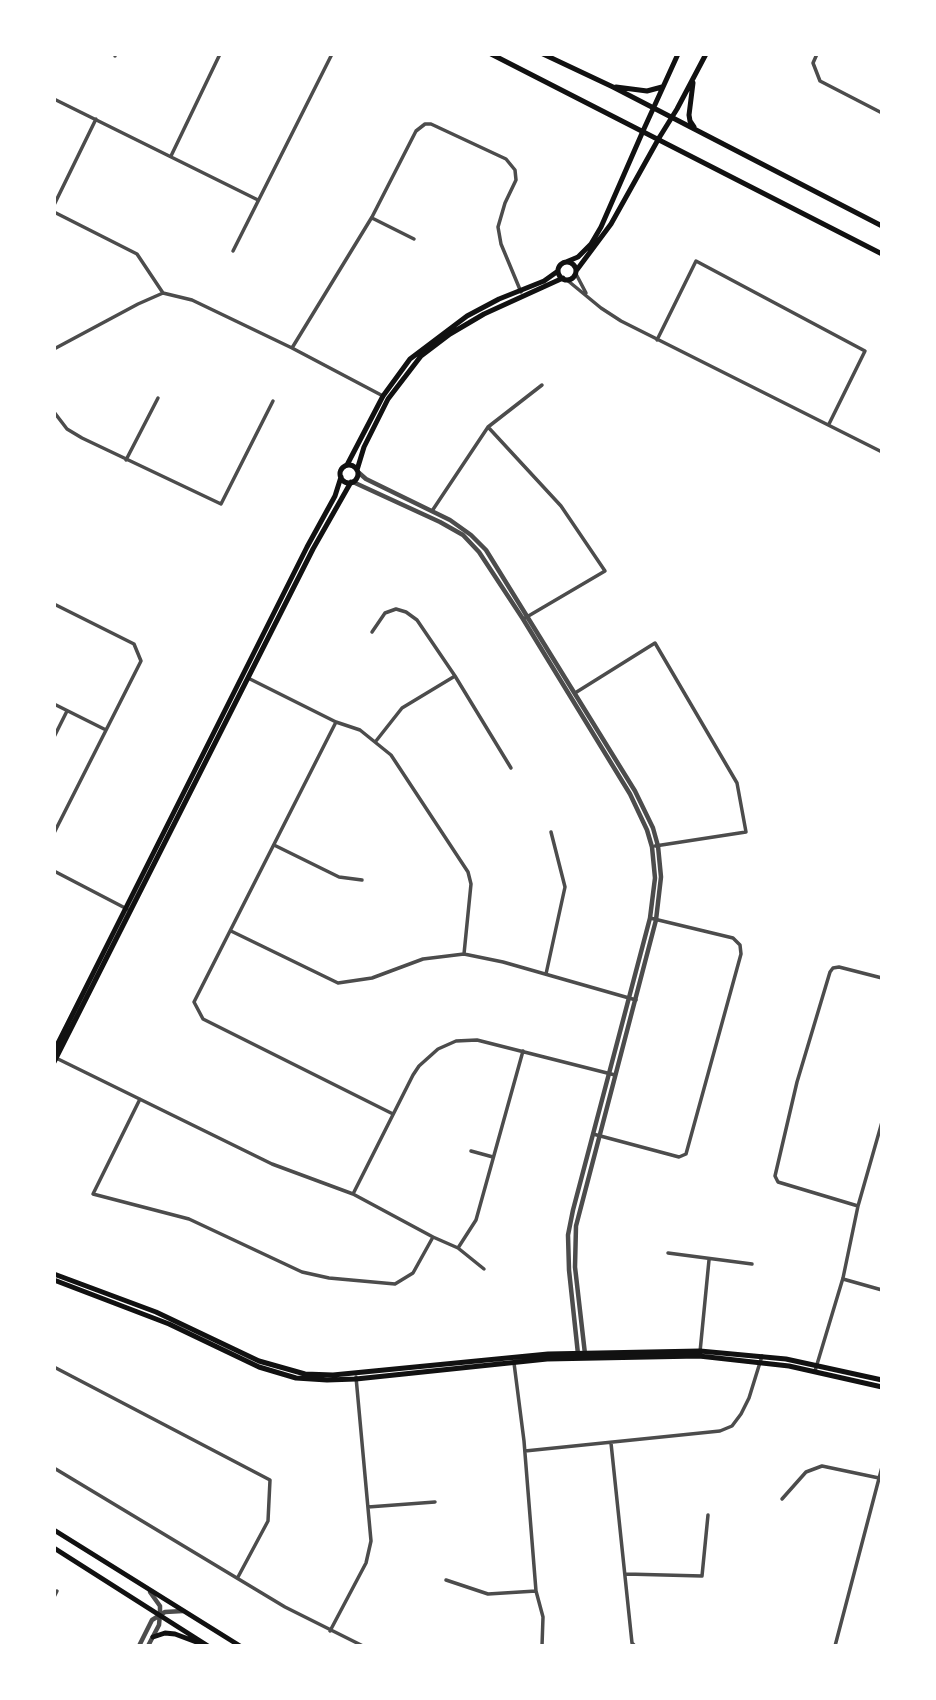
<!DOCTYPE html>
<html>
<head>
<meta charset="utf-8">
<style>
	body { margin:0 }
	#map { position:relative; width:936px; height:1700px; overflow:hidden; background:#fff; font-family:Poppins,sans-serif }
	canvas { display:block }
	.frame { position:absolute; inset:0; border:56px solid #fff; pointer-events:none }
</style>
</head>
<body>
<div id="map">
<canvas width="936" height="1700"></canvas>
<div class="frame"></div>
</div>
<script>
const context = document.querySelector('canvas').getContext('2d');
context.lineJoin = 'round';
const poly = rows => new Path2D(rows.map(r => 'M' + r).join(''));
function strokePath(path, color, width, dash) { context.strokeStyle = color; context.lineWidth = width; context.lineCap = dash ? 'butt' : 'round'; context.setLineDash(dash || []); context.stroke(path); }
strokePath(poly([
	[817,54,813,63,820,81,882,113],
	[115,56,115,54],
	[54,99,258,200],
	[171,156,220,54],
	[54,205,96,119],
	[54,212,137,254,163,293],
	[372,218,414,239],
	[233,251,332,54],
	[576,274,586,293],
	[567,280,601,308,621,321,882,452],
	[657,340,696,261,865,351,829,424],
	[292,348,372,217,416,131,425,124,431,124,506,159,515,170,516,180,505,203,498,227,501,244,521,292],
	[54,349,138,304,163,293,192,300,292,348,383,396],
	[54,412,67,429,82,438,221,504,273,401],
	[488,427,561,506,605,571,525,618],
	[126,460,158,398],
	[432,511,488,427,542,385],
	[54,604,134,644,141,661,54,833],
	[372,632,385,613,396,609,406,612,417,620,455,676],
	[248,678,336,722,360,730,391,755,468,872,471,884,464,954],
	[575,693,655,643,737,783,746,832,655,846],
	[54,704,106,730],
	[336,722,194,1002,203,1019,393,1114],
	[54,737,67,711],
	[376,741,402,708,455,676,511,768],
	[274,845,339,877,362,880],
	[54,871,127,909],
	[231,931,338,983,372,978,423,959,464,954,503,962,636,1000],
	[546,974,565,887,551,832],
	[54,1057,272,1164,353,1194,433,1237,458,1248,476,1220,523,1051],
	[140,1099,93,1194,189,1219,302,1272,329,1278,395,1284,413,1273,433,1237],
	[593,1134,679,1157,686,1154,741,954,740,945,733,938,650,918],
	[471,1151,493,1157],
	[353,1194,413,1075,419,1066,438,1049,456,1041,477,1040,615,1075],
	[858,1206,778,1182,775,1176,797,1082,830,972,833,968,839,967,882,978],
	[458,1248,484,1269],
	[668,1253,752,1264],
	[843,1279,882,1290],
	[700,1352,709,1260],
	[514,1363,524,1441,536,1591,543,1617,542,1646],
	[54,1367,270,1480,268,1521,238,1577],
	[815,1371,843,1278,858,1206,882,1122],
	[611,1443,632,1643,635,1646],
	[525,1451,720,1431,732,1426,741,1414,749,1398,762,1356],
	[54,1468,285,1607,363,1646],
	[782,1499,806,1472,822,1466,879,1478],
	[368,1507,435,1502],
	[626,1574,702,1576,708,1515],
	[446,1580,488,1594,536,1591],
	[54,1597,57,1591],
	[330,1631,366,1563,371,1541,356,1377],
	[835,1646,882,1467]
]), '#4c4c4c', 3.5);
strokePath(poly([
	[358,472,366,479,450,520,471,535,486,550,635,791,653,828,658,846,661,877,656,920,576,1226,575,1267,585,1354],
	[353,482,440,522,463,535,479,552,523,619,630,794,647,830,652,847,655,878,650,918,573,1210,568,1235,569,1270,578,1354],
	[139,1646,152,1620,165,1612,183,1611],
	[148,1646,159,1625,160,1614,160,1606,150,1592]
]), '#4c4c4c', 4.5);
strokePath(poly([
	[566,262,578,257,591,244,601,227,643,131],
	'558 271a9 9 0 1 1 18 0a9 9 0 1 1-18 0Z',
	[576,271,611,224,659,138],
	[347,465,383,396,410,359,467,316,499,299,544,281,558,271],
	'340 474a9 9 0 1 1 18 0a9 9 0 1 1-18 0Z',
	[357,470,364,447,388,399,421,356,450,334,484,314,563,278],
	[54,1051,307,547,335,496,341,477],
	[54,1062,313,549,351,482],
	[54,1274,156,1312,259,1361,305,1374,333,1375,548,1354,700,1351,786,1359,882,1380],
	[54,1280,169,1324,259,1367,296,1378,327,1380,356,1379,547,1359,699,1356,789,1366,882,1387]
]), '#111', 5);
strokePath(poly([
	[491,54,882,254],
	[543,54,613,87,882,226],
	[693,83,689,115,690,121,694,127],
	[616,87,647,91,662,87],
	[643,131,678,54],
	[659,138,677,109,706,54],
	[54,1530,240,1646],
	[54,1548,208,1646],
	[153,1637,165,1633,175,1634,199,1643]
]), '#111', 5);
</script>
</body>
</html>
